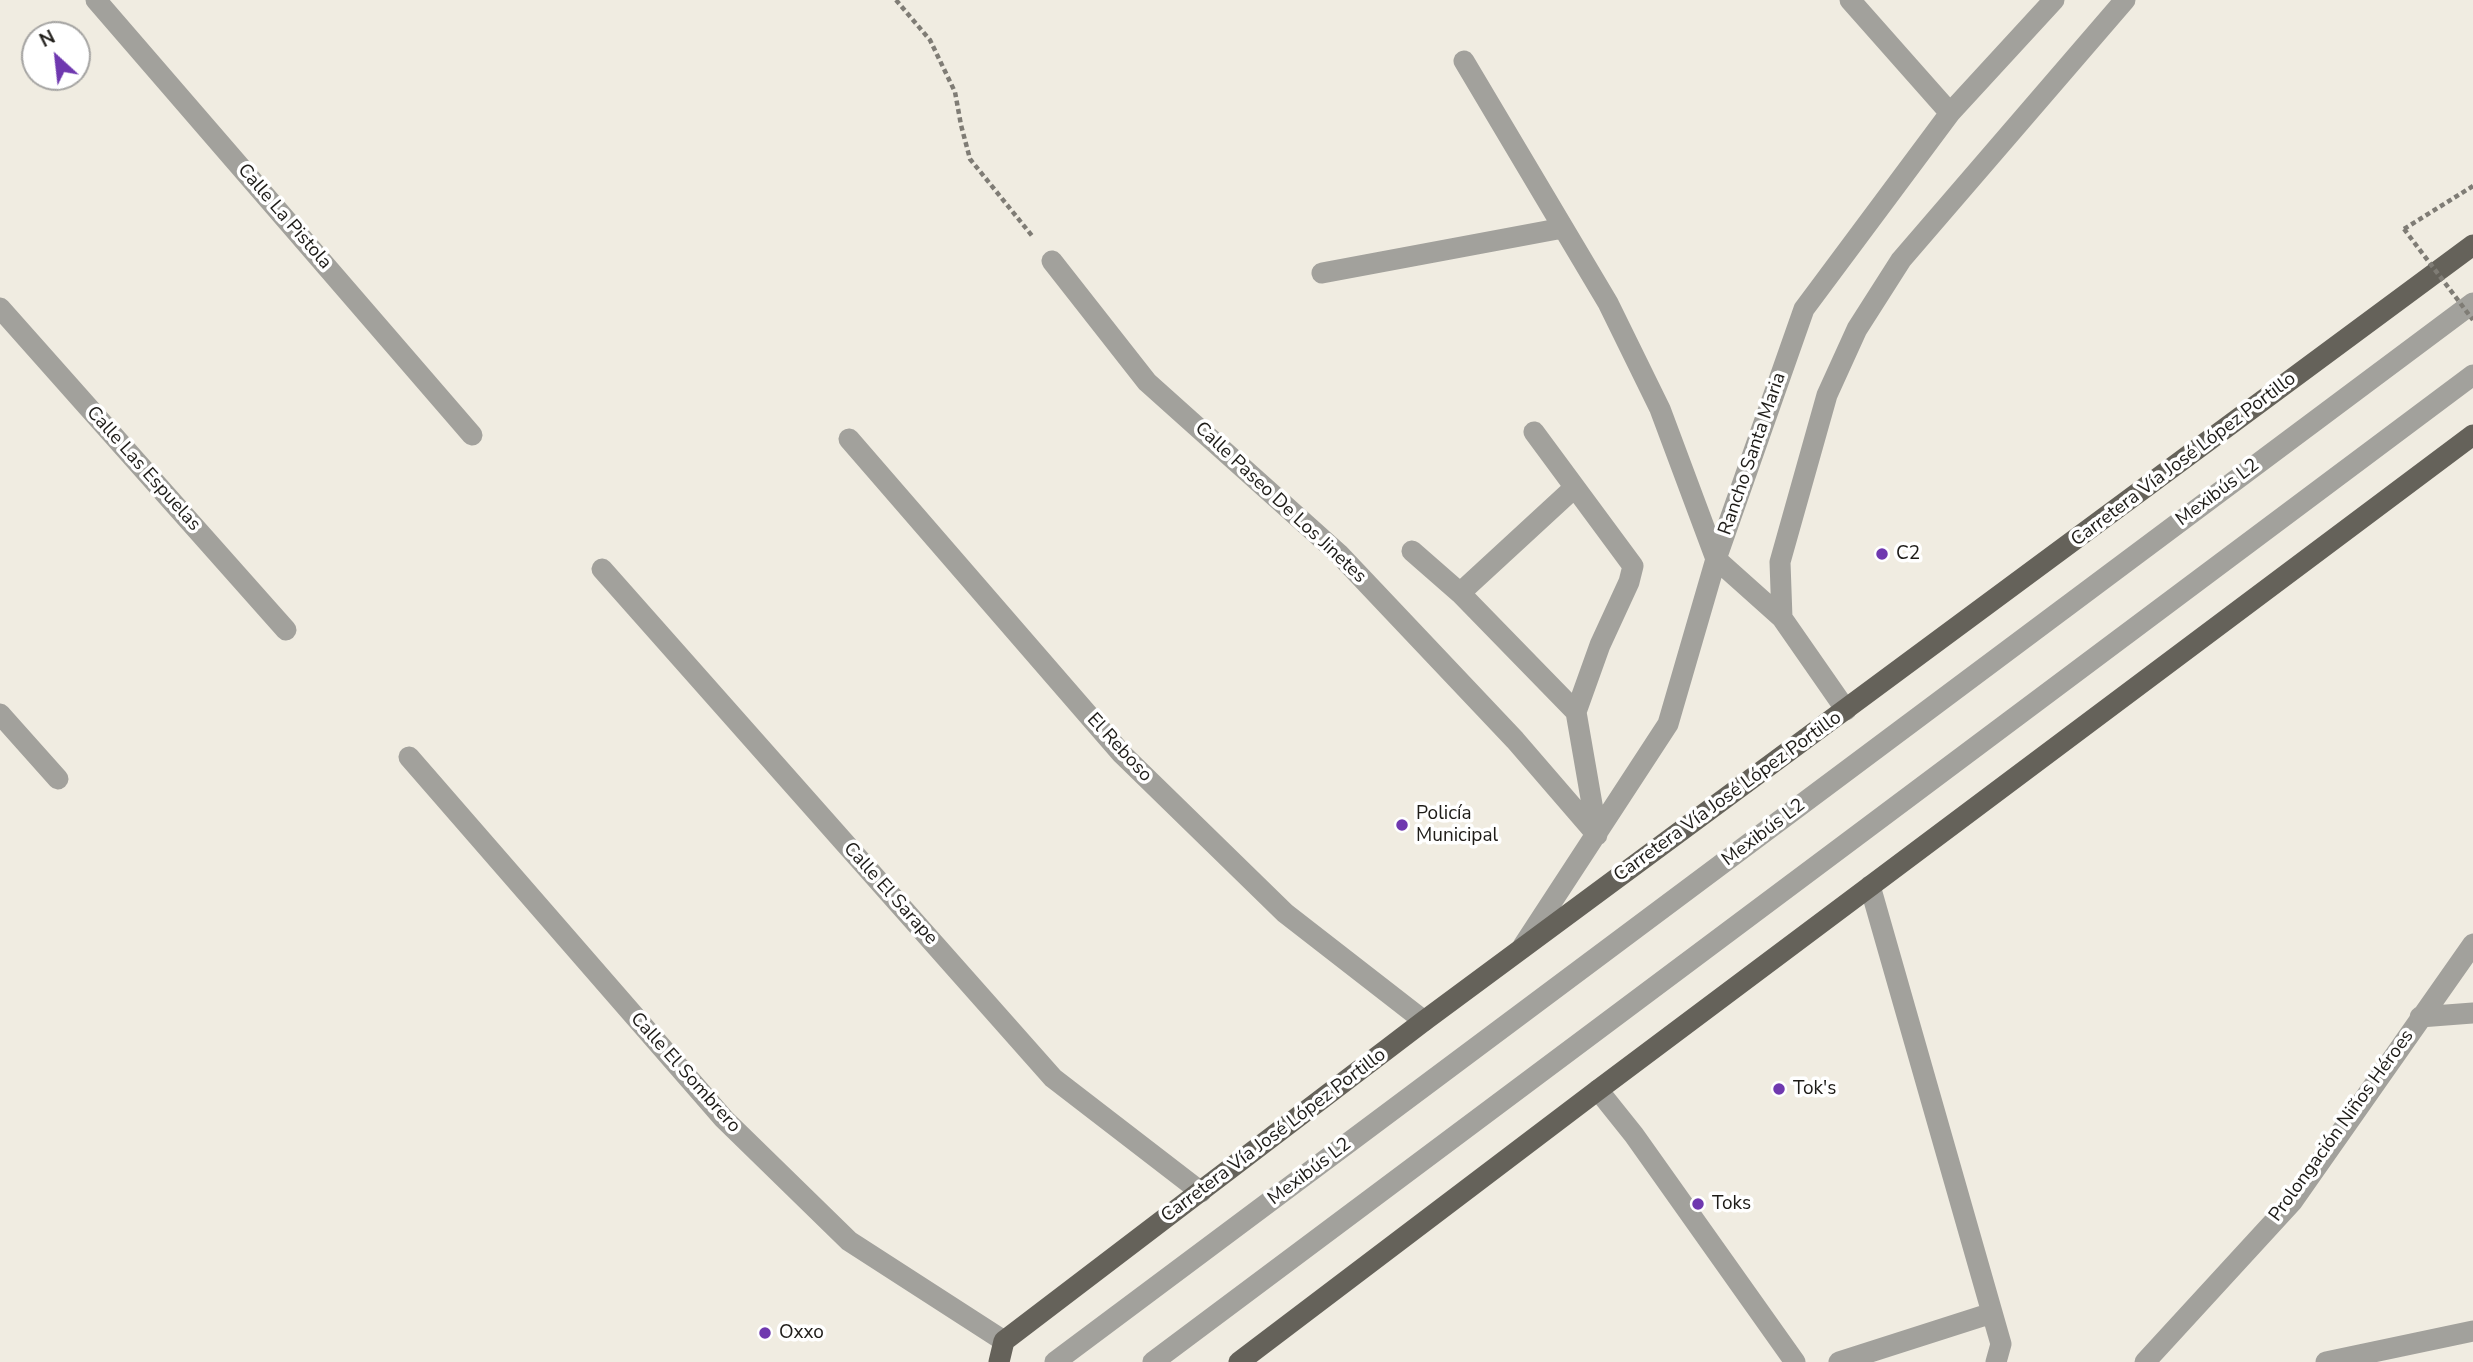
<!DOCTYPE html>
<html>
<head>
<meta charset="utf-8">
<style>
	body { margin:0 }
	#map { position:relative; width:2473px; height:1362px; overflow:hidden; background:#f0ece1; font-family:"Nunito Sans",sans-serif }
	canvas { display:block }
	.north { position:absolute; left:21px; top:21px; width:70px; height:70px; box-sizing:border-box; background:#fff; border:2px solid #a5a4a2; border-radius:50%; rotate:333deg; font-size:19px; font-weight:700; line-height:28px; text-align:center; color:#1d1b17 }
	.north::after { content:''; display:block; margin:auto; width:24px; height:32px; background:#6f38af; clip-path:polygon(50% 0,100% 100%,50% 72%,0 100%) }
</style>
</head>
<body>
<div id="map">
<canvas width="2473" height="1362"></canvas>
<div class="north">N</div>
</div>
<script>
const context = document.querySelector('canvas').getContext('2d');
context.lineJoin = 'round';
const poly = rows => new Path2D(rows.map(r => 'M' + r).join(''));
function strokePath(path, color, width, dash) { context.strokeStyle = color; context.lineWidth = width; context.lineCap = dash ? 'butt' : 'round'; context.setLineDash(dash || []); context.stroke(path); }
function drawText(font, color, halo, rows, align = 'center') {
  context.font = font + ' "Nunito Sans",sans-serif'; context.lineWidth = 7; context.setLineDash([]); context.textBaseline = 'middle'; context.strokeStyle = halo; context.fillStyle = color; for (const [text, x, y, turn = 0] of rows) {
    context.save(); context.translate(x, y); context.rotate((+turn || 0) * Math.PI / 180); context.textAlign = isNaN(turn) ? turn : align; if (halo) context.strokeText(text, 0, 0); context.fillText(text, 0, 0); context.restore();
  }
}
strokePath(poly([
	[896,0,930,40,955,92,961,125,970,159,1033,237],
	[2404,229,2473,186]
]), '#7f7c75', 4.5, [5, 3.5]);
strokePath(poly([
	[96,0,472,435],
	[1850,0,1950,113],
	[1464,61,1608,303,1660,409,1716,559,1782,618],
	[1052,261,1147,382,1339,554,1515,740,1597,835],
	[1322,273,1563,228],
	[0,308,286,630],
	[1534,432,1633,566,1629,582,1600,645,1576,712,1597,833],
	[849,439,1122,754,1285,913,1424,1021],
	[1412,551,1460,593,1574,488],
	[602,569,1053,1078,1201,1192],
	[1460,593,1576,712],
	[1846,710,1782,618,1780,562,1827,395,1857,329,1901,260,2125,0],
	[0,714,58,779],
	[409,757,724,1119,849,1241,1004,1341],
	[1870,886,2001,1344,1996,1362],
	[1523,946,1668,724,1716,559,1804,309,1950,113,2054,0],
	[2420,1017,2473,1013],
	[1598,1090,1634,1135,1795,1362],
	[1055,1362,2473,303],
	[1153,1362,2473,375],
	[1839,1362,1992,1313],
	[2145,1362,2292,1202,2473,944],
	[2326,1362,2473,1331]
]), '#a2a19c', 21);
strokePath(poly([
	[999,1362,1004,1341,1424,1021,2473,245],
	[1239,1362,1598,1090,2473,435]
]), '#65625a', 21);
strokePath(poly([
	[2404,229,2473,320]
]), '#7f7c75', 4.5, [5, 3.5]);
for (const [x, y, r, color] of [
	[1882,554,7,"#6f38af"],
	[1402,825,7,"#6f38af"],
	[1779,1089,7,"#6f38af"],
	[1698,1204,7,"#6f38af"],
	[765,1333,7,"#6f38af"]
]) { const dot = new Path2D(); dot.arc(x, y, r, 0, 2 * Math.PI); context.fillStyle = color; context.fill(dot); strokePath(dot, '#fff', 2.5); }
drawText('19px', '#1d1b17', '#fff', [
	["Calle La Pistola",284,217,49],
	["Rancho Santa Maria",1753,454,-71],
	["Carretera Vía José López Portillo",2184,460,-37],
	["Calle Las Espuelas",143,469,48],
	["Mexibús L2",2218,493,-37],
	["Calle Paseo De Los Jinetes",1280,503,43],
	["El Reboso",1119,748,47],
	["Carretera Vía José López Portillo",1728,797,-36],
	["Mexibús L2",1764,833,-37],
	["Calle El Sarape",890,894,48],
	["Calle El Sombrero",685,1073,48],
	["Prolongación Niños Héroes",2342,1126,-54],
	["Carretera Vía José López Portillo",1274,1136,-37],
	["Mexibús L2",1310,1172,-37]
]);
drawText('19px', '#1d1b17', '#fff', [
	["C2",1896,554],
	["Policía",1416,814],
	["Municipal",1416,836],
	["Tok's",1793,1089],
	["Toks",1712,1204],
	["Oxxo",779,1333]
], 'left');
</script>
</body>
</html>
